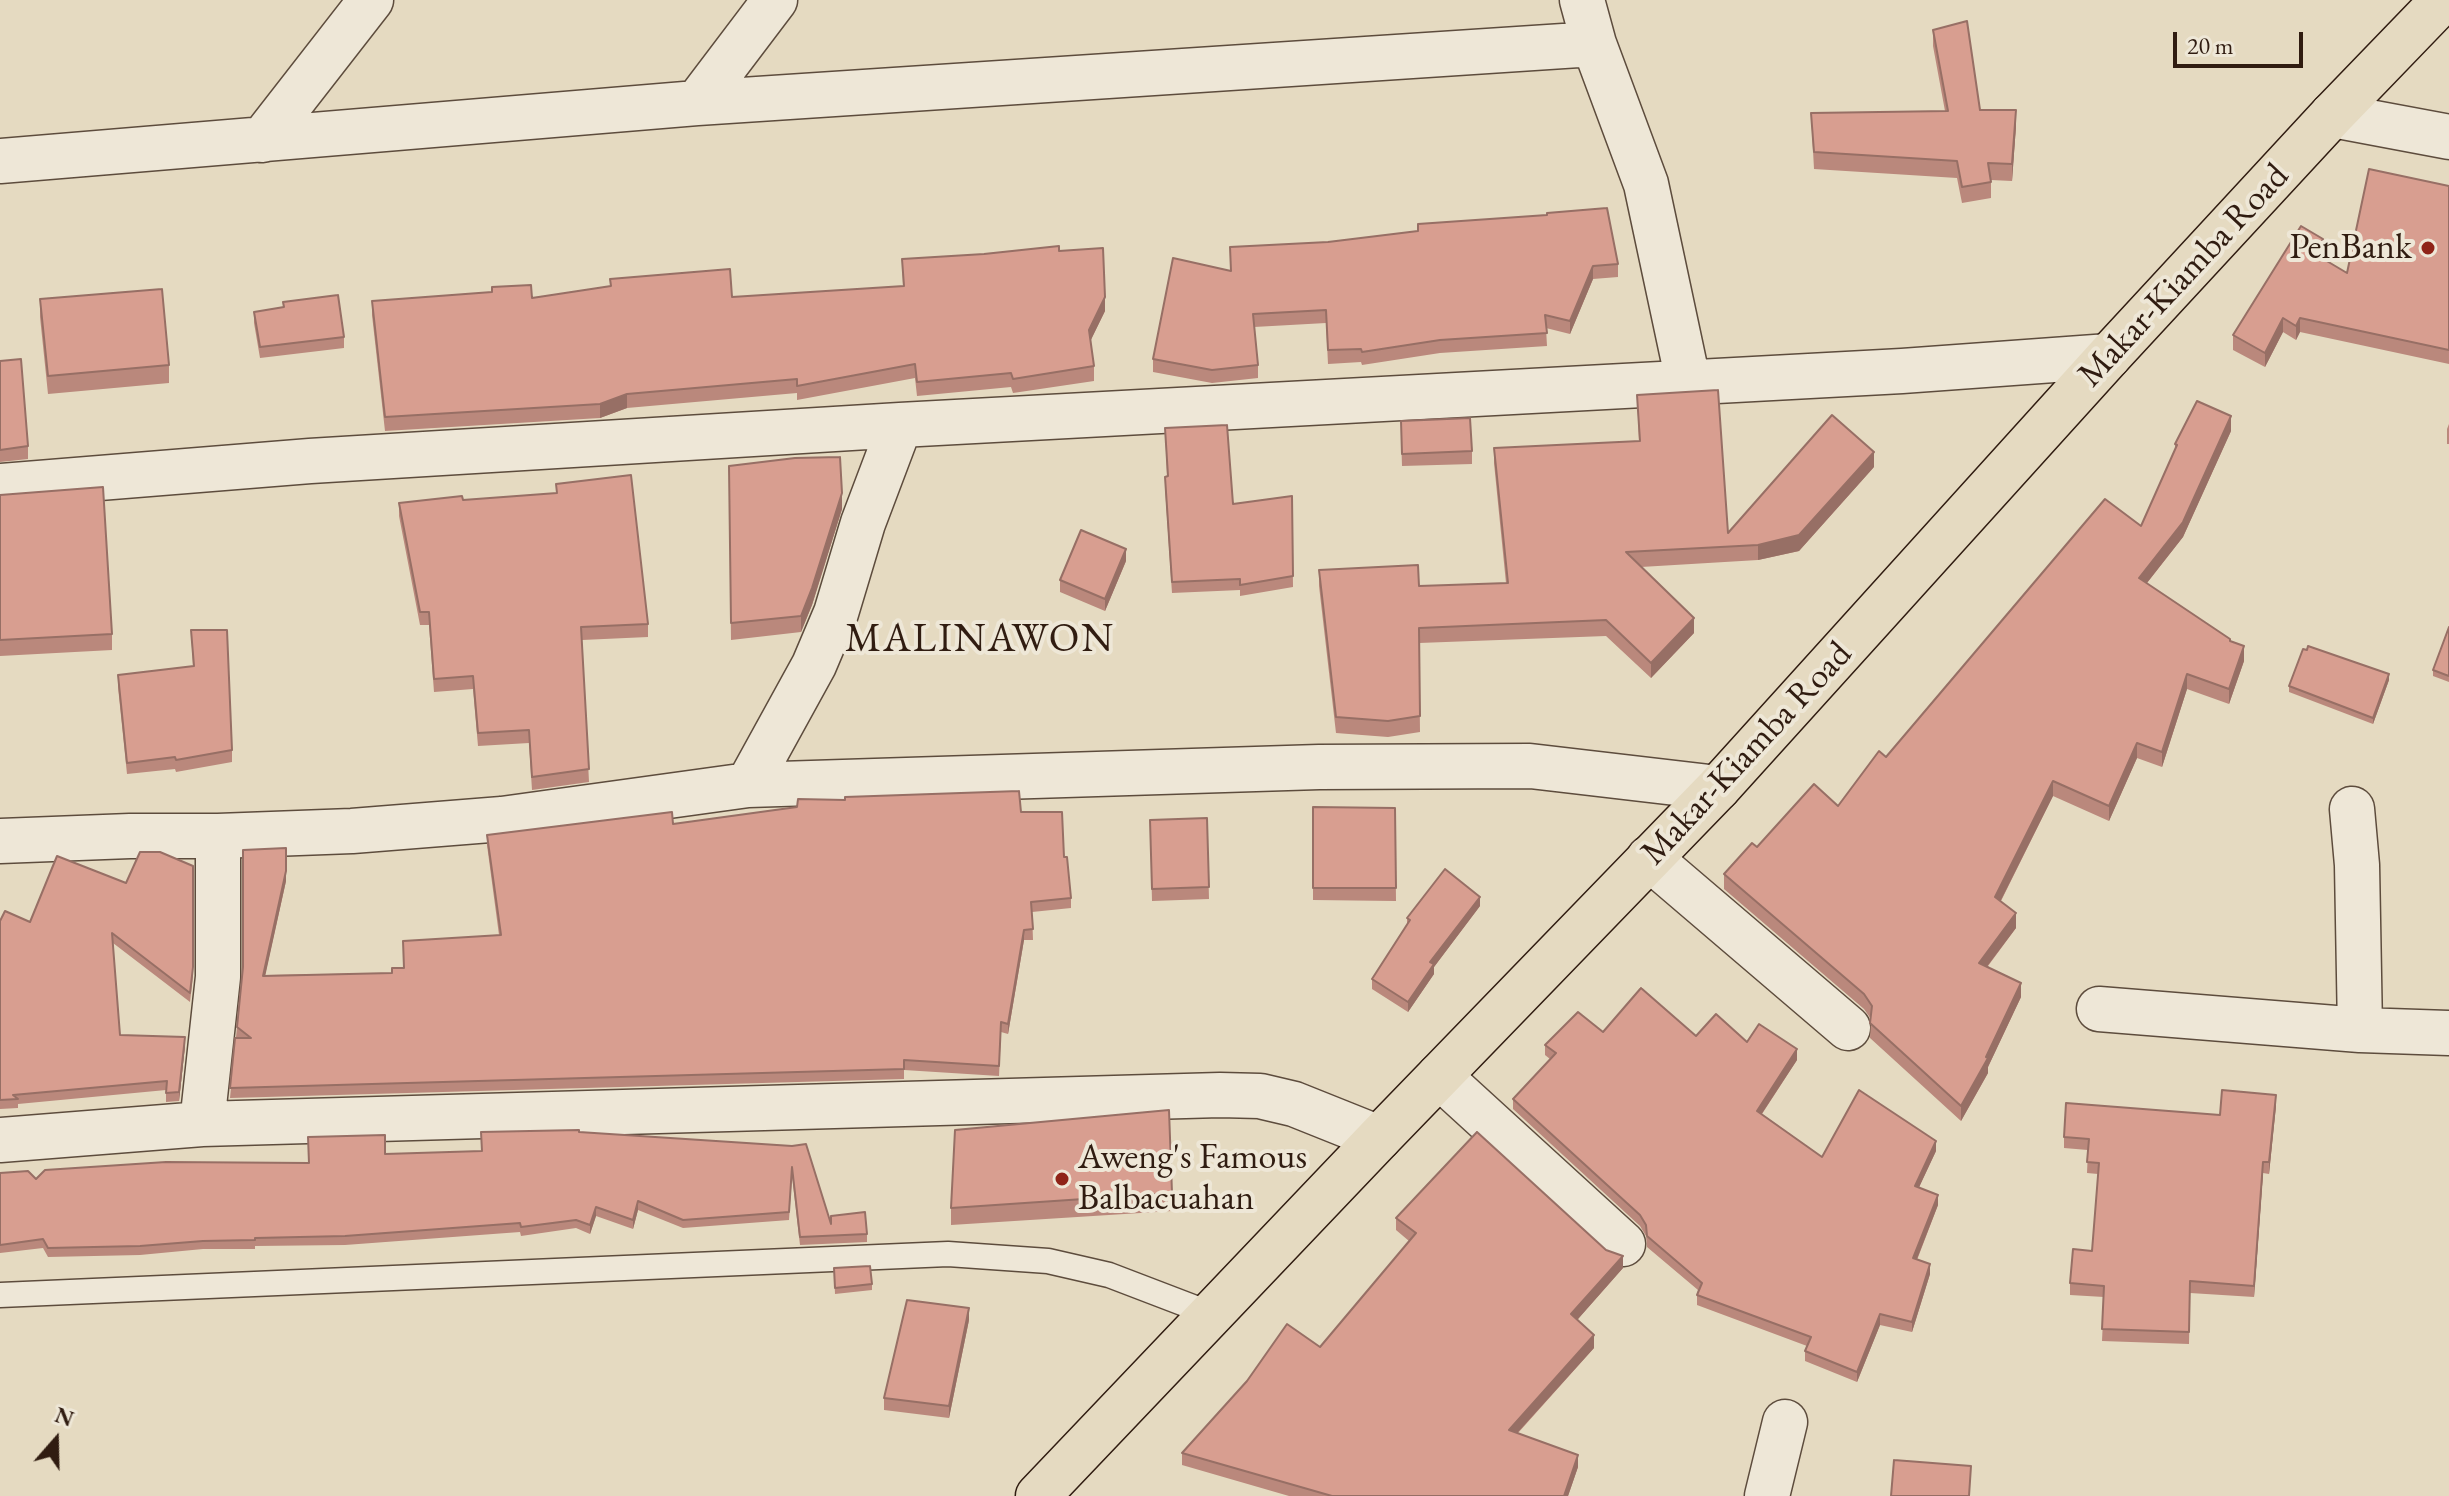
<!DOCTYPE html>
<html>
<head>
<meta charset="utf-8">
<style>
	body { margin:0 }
	#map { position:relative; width:2449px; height:1496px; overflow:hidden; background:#e5dac1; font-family:"EB Garamond",serif }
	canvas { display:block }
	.north { position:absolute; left:16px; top:1400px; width:80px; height:80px; -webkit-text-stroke:6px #eee7d7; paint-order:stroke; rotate:20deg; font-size:22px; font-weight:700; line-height:32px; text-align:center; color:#301c11 }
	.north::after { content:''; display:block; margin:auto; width:28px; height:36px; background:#301c11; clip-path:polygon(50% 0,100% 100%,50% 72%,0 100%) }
	.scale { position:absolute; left:2173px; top:32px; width:130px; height:36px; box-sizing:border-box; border:4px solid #301c11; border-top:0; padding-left:10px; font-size:24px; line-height:28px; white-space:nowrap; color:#301c11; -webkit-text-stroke:6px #eee7d7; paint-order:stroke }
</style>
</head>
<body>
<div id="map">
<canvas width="2449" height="1496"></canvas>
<div class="north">N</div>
<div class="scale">20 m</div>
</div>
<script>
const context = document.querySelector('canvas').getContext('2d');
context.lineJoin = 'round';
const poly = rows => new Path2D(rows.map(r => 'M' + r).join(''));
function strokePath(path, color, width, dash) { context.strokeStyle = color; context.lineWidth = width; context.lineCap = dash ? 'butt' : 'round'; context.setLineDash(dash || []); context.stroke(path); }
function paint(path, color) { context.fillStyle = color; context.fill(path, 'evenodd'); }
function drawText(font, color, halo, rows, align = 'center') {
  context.font = font + ' "EB Garamond",serif'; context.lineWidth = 8; context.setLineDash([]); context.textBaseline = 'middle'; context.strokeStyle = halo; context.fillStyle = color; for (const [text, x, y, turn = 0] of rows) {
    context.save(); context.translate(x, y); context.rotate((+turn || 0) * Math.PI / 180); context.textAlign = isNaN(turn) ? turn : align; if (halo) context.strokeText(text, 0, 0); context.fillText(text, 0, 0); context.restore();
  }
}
const service = poly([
	[0,1295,948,1254,1048,1261,1109,1275,1211,1314]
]);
const minor = poly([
	[1582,0,1594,44,1646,184,1688,381],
	[697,103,775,0],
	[262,140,371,0],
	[0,161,697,103,1594,44],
	[0,486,310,461,900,425,1902,371,2109,356],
	[748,785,814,665,836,613,863,523,900,425],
	[2352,809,2357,865,2360,1030],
	[218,836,352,831,502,819,748,785,1319,767,1530,766,1718,788],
	[0,841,130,836,218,836,218,977,202,1124],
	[1649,858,1848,1028],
	[2099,1009,2360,1030,2449,1033],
	[1439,1076,1623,1244],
	[0,1140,202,1124,1220,1095,1260,1096,1294,1104,1379,1138],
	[1767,1496,1785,1422]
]);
const tertiary = poly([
	[2332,115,2449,137]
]);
const primary = poly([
	[1038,1496,1379,1138,1718,788,2109,356,2332,115,2443,0]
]);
strokePath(service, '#5d4c3d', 27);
strokePath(minor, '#5d4c3d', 47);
strokePath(tertiary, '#5d4c3d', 47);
strokePath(primary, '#301c11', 47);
strokePath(service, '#eee7d7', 24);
strokePath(minor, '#eee7d7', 44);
strokePath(tertiary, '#eee7d7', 44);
strokePath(primary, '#e5dac1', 44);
paint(poly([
	[1933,30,1980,110,2016,126,2012,181,1991,180,1991,198,1962,203,1957,178,1814,169,1811,113,1945,111,1933,46],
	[2449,186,2449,364,2300,332,2296,340,2283,332,2265,367,2233,350,2233,335,2323,253,2321,257,2347,273],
	[1230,247,1618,264,1618,277,1593,279,1570,334,1546,328,1547,346,1440,353,1362,365,1361,362,1328,364,1326,323,1254,327,1258,365,1258,378,1212,383,1153,372,1153,359,1230,271],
	[1059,251,1105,311,1090,341,1094,366,1094,381,1013,393,1011,387,917,396,915,378,797,400,797,393,627,408,600,418,385,431,372,315,372,301,732,297,903,286,902,259],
	[40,299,169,365,169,383,48,394,40,317],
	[283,302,344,337,344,348,260,358,254,323,254,312,283,307],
	[0,361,28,446,28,459,0,462],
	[1637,395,1728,533,1874,467,1799,551,1758,560,1641,567,1694,633,1651,678,1606,636,1419,643,1420,732,1388,737,1336,733,1319,586,1319,570,1419,586,1506,583,1494,463,1494,448,1639,441],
	[2449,424,2449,444,2447,444,2447,429],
	[1165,428,1233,504,1292,496,1293,587,1240,596,1240,590,1172,593,1165,488,1165,477,1167,476],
	[2231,431,2183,537,2147,583,2230,641,2244,661,2229,704,2187,689,2162,767,2137,758,2109,821,2053,796,2001,901,2016,928,1988,966,2021,997,1988,1067,1988,1073,1961,1121,1870,1038,1871,1019,1864,1009,1724,889,1724,874,1757,847,1838,806,1886,757,2141,526,2175,451,2175,444],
	[1401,433,1472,451,1472,464,1402,466],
	[729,466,842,509,812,605,801,632,731,640],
	[0,495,112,634,112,650,0,656],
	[463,500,648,624,648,637,582,640,589,782,532,790,529,743,478,746,473,689,434,692,429,625,420,625,399,516,399,503],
	[1126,561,1105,611,1060,592,1060,580],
	[2449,627,2449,682,2433,676,2433,670],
	[191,630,232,750,232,762,176,772,175,769,127,774,118,687,118,675,193,667],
	[2389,680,2373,724,2289,692,2289,686],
	[1313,807,1395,808,1396,901,1313,900],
	[1021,812,1064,857,1071,898,1071,908,1032,912,1033,940,1024,940,1008,1034,1001,1032,999,1076,904,1070,904,1079,230,1098,237,1027,286,848,286,881,265,975,392,973,404,968,499,935,487,845,487,835,673,824],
	[1207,818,1209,899,1152,901,1150,820],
	[57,856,193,976,190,1002,113,943,120,1035,185,1046,179,1101,166,1102,166,1090,18,1104,18,1108,0,1109,0,921,30,922],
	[1480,906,1434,967,1434,974,1408,1012,1372,989,1372,979,1407,925,1407,918],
	[1603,1032,1696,1036,1747,1042,1797,1060,1762,1114,1822,1157,1936,1151,1919,1187,1938,1205,1917,1260,1930,1274,1912,1332,1880,1325,1857,1382,1805,1361,1805,1351,1807,1346,1697,1305,1697,1295,1698,1290,1647,1247,1646,1236,1640,1226,1513,1109,1513,1099,1550,1059,1545,1055,1545,1045],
	[2276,1106,2269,1174,2263,1173,2254,1297,2190,1293,2189,1344,2102,1341,2104,1297,2070,1295,2070,1283,2092,1251,2098,1174,2087,1173,2088,1150,2064,1148,2064,1137],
	[579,1132,792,1146,831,1222,867,1234,867,1242,800,1245,792,1176,789,1220,683,1228,638,1210,633,1229,596,1216,590,1234,576,1228,521,1236,520,1232,345,1245,255,1246,255,1249,203,1249,140,1255,48,1257,43,1248,0,1253,0,1173,36,1179,308,1163,385,1154,482,1151],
	[1172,1193,1172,1211,951,1225,951,1208],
	[1396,1218,1623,1268,1577,1320,1594,1348,1518,1433,1578,1467,1568,1496,1289,1496,1182,1465,1182,1453,1320,1347,1409,1241,1396,1230],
	[834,1268,872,1284,872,1290,835,1294],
	[969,1320,949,1418,884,1410,884,1398]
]), '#ba887c');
paint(poly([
	[2016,110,2016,126,2012,181,2012,164],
	[2323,239,2323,253,2315,268,2315,254],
	[1593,266,1593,279,1570,334,1570,321],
	[1105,297,1105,311,1089,344,1089,330],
	[2283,318,2283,332,2265,367,2265,353],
	[2300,318,2300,332,2296,340,2296,326],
	[627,394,627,408,600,418,600,404],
	[2231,416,2231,431,2183,537,2139,593,2139,578],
	[1874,452,1874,467,1799,551,1758,560,1758,545],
	[842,493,842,509,812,605,801,632,801,616],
	[1126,549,1126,561,1105,611,1105,599],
	[1694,618,1694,633,1651,678,1651,663],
	[2244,646,2244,661,2229,704,2229,689],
	[2187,674,2187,689,2162,767,2162,752],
	[2389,674,2389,680,2373,724,2373,718],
	[2137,743,2137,758,2109,821,2109,806],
	[2053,781,2053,796,1995,912,1995,897],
	[286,871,286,881,263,986,263,976],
	[1480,897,1480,906,1434,967,1434,974,1408,1012,1408,1002,1430,962],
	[2016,913,2016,928,1979,977,1979,963],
	[1024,930,1024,940,1008,1034,1008,1024],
	[2021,983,2021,997,1988,1067,1988,1073,1961,1121,1961,1106],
	[185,1037,185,1046,179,1101,179,1092],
	[1797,1049,1797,1060,1757,1121,1757,1111],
	[2276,1095,2276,1106,2269,1174,2269,1162],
	[1936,1141,1936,1151,1915,1196,1915,1186],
	[2263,1162,2263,1173,2254,1297,2254,1286],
	[1938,1195,1938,1205,1913,1269,1913,1258],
	[638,1201,638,1210,633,1229,633,1220],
	[596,1207,596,1216,590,1234,590,1225],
	[1623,1256,1623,1268,1571,1327,1571,1314],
	[1930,1264,1930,1274,1912,1332,1912,1322],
	[969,1308,969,1320,949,1418,949,1406],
	[1880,1314,1880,1325,1857,1382,1857,1372],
	[1594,1335,1594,1348,1509,1442,1509,1430],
	[1578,1455,1578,1467,1568,1496,1564,1496]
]), '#976f65');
const building = poly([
	[1967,21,1980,110,2016,110,2012,164,1988,163,1991,182,1962,187,1957,161,1814,152,1811,113,1948,111,1933,30,1967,21],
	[2369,169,2449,186,2449,350,2300,318,2296,326,2283,318,2265,353,2233,335,2301,226,2323,239,2315,254,2347,273,2369,169],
	[1607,208,1618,264,1593,266,1570,321,1545,315,1547,333,1440,340,1362,352,1361,349,1328,350,1326,310,1253,314,1258,365,1212,370,1153,359,1173,258,1231,271,1230,247,1328,242,1418,231,1418,224,1547,215,1547,213,1607,208],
	[1059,246,1059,251,1103,248,1105,297,1089,330,1094,366,1013,379,1011,373,917,382,915,364,797,386,797,379,627,394,600,404,385,417,372,301,492,292,492,287,531,285,532,298,611,286,610,279,730,269,732,297,904,286,902,259,984,254,1059,246],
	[162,289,169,365,48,376,40,299,162,289],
	[338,295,344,337,260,347,254,312,284,307,283,302,338,295],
	[21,359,28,446,0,450,0,361,21,359],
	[1718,390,1728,533,1832,415,1874,452,1799,535,1758,545,1626,552,1694,618,1651,663,1606,620,1419,628,1420,716,1388,721,1336,717,1319,570,1418,565,1419,586,1508,583,1494,448,1640,441,1637,395,1718,390],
	[2197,401,2231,416,2183,522,2139,578,2230,639,2230,641,2244,646,2229,689,2187,674,2162,752,2137,743,2109,806,2053,781,1995,897,2016,913,1979,963,2021,983,1986,1057,1988,1058,1961,1106,1870,1023,1872,1006,1864,994,1724,874,1752,843,1757,847,1814,784,1838,806,1879,751,1886,757,2105,499,2141,526,2177,445,2175,444,2197,401],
	[1470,418,1472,451,1402,454,1401,421,1470,418],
	[1227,425,1233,504,1292,496,1293,576,1240,585,1240,579,1172,582,1165,477,1168,476,1165,428,1227,425],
	[840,457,842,493,812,588,801,616,731,623,729,466,795,458,840,457],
	[631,475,648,624,581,627,589,769,532,777,529,730,478,733,473,676,434,679,429,612,420,612,399,503,462,496,463,500,557,493,556,484,631,475],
	[103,487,112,634,0,640,0,495,103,487],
	[1081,530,1126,549,1105,599,1060,580,1081,530],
	[2449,627,2449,676,2433,670,2449,627],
	[191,630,227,630,232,750,176,760,175,757,127,763,118,675,194,666,191,630],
	[2308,646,2389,674,2373,718,2289,686,2303,649,2307,650,2308,646],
	[1019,791,1021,812,1062,812,1064,857,1067,857,1071,898,1031,902,1033,929,1024,930,1008,1024,1001,1022,999,1066,904,1060,904,1069,230,1088,235,1038,251,1038,237,1027,243,967,243,850,286,848,286,871,263,976,392,973,392,968,404,968,403,941,501,935,487,835,672,812,673,824,797,807,798,799,845,800,845,797,1019,791],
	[1313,807,1395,808,1396,888,1313,888,1313,807],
	[1207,818,1209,887,1152,889,1150,820,1207,818],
	[140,852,160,852,193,866,193,967,190,993,112,933,120,1035,185,1037,179,1092,166,1093,167,1081,13,1095,18,1099,0,1100,0,921,5,911,30,922,57,856,126,883,140,852],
	[1445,869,1480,897,1430,962,1434,964,1408,1002,1372,979,1410,920,1407,918,1445,869],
	[1641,988,1696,1036,1716,1014,1747,1042,1759,1024,1797,1049,1757,1111,1822,1157,1859,1090,1936,1141,1915,1186,1938,1195,1913,1258,1930,1264,1912,1322,1880,1314,1857,1372,1805,1351,1811,1337,1697,1295,1702,1283,1647,1236,1646,1225,1640,1215,1513,1099,1556,1053,1545,1045,1578,1012,1603,1032,1641,988],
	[2222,1090,2276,1095,2269,1162,2263,1162,2254,1286,2190,1281,2189,1332,2102,1329,2104,1286,2070,1283,2073,1249,2092,1251,2099,1163,2087,1162,2089,1139,2064,1137,2066,1103,2220,1115,2222,1090],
	[1169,1110,1172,1193,951,1208,955,1130,1169,1110],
	[579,1130,579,1132,792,1146,806,1144,831,1224,831,1216,865,1212,867,1234,800,1237,792,1167,789,1212,683,1220,638,1201,633,1220,596,1207,590,1225,576,1220,521,1227,520,1223,345,1236,255,1238,255,1240,203,1241,140,1246,48,1248,43,1239,0,1245,0,1173,28,1171,36,1179,45,1170,166,1162,309,1163,308,1137,385,1135,385,1154,482,1151,481,1132,579,1130],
	[1477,1132,1606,1250,1623,1256,1571,1314,1594,1335,1509,1430,1578,1455,1564,1496,1332,1496,1182,1453,1247,1381,1287,1324,1320,1347,1416,1233,1396,1218,1477,1132],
	[870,1266,872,1284,835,1288,834,1268,870,1266],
	[907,1300,969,1308,949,1406,884,1398,907,1300],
	[1894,1460,1971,1466,1969,1496,1891,1496,1894,1460]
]);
paint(building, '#d89e90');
strokePath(building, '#976f65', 2);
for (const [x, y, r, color] of [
	[2428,248,8,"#8f2418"],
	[1062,1179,8,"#8f2418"]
]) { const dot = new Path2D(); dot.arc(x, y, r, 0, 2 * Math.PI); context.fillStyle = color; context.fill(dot); strokePath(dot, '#eee7d7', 3); }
drawText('36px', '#301c11', '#eee7d7', [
	["PenBank",2412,248],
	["Aweng's Famous",1078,1158,"left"],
	["Balbacuahan",1078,1199,"left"]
], 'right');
drawText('36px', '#301c11', '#eee7d7', [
	["Makar-Kiamba Road",2184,276,-47],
	["Makar-Kiamba Road",1747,754,-47]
]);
context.letterSpacing = '2px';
drawText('40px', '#301c11', '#eee7d7', [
	["MALINAWON",980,640]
]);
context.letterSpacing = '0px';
</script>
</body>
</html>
